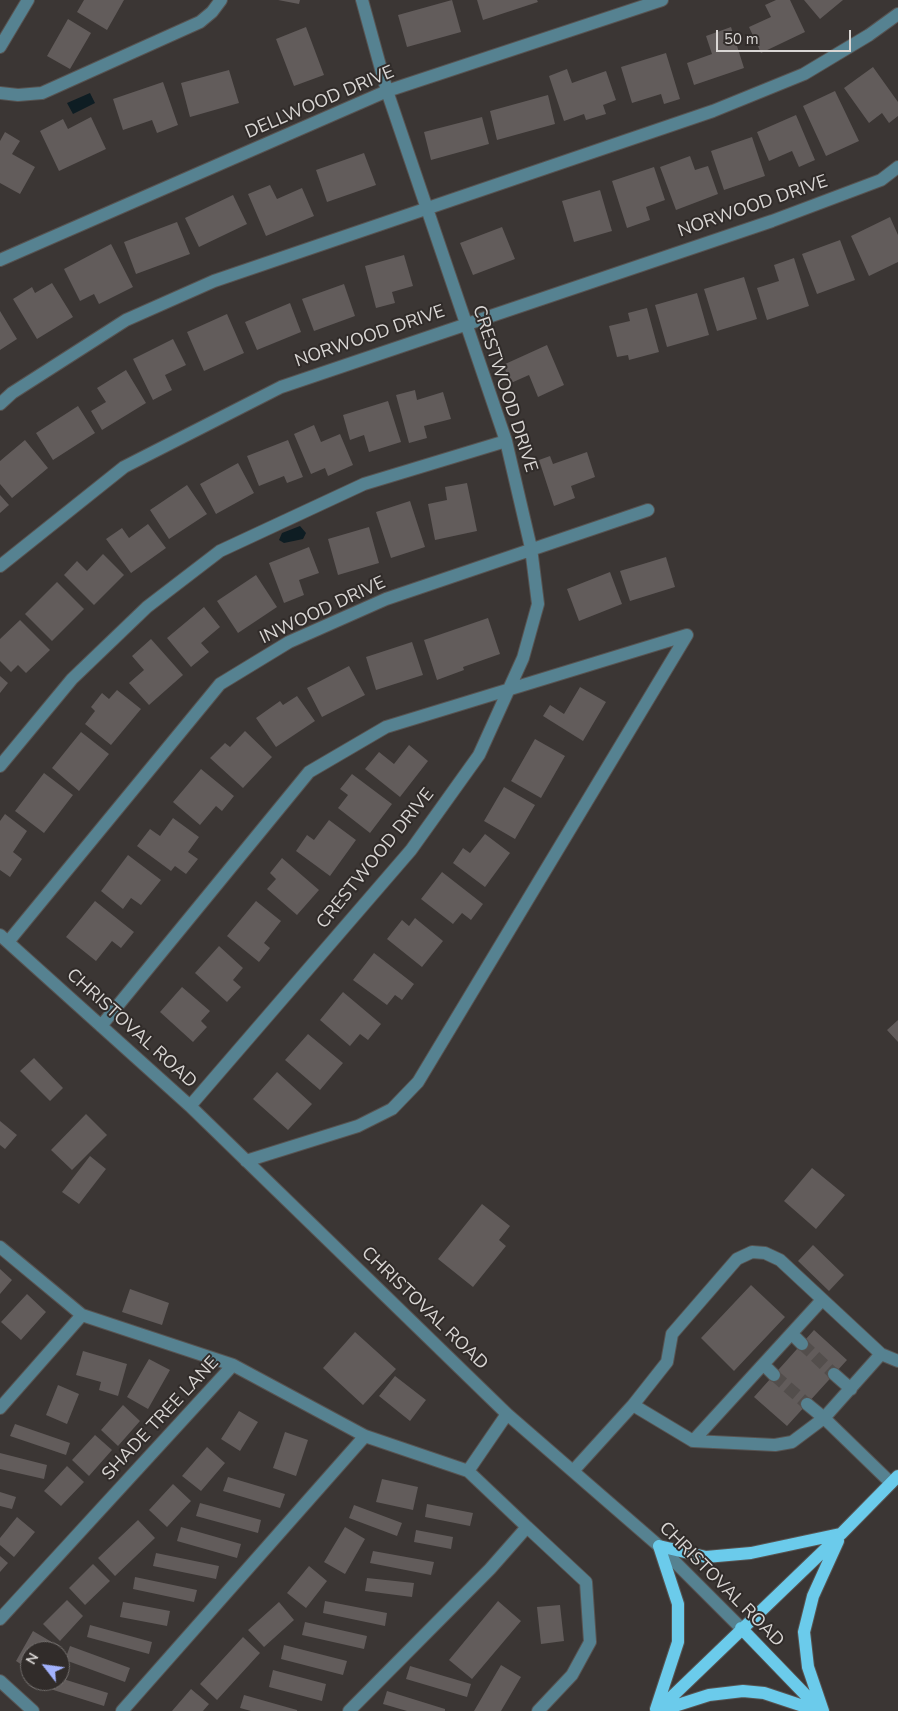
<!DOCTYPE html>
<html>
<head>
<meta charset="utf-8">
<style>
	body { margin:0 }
	#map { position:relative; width:898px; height:1711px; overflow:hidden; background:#3b3634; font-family:"Nunito Sans",sans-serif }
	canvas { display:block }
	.north { position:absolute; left:20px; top:1641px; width:50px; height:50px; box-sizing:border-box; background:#312c2a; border:1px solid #74706e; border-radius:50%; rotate:300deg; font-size:14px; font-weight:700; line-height:20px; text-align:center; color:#d9d6d4 }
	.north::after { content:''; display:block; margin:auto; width:18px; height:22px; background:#a2b2fd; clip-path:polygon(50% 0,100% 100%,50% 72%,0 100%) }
	.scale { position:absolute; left:716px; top:30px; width:135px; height:22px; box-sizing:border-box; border:2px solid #d9d6d4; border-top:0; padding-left:6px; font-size:15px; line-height:18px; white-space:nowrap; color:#d9d6d4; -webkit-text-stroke:4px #312c2a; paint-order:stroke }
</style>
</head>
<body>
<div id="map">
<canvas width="898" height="1711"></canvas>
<div class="north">N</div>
<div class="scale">50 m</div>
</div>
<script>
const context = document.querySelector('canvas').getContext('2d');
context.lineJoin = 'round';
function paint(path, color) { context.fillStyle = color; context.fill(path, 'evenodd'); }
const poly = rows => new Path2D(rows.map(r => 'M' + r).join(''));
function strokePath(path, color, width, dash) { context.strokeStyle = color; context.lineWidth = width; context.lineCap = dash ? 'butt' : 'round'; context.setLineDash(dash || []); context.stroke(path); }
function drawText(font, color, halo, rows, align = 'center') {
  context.font = font + ' "Nunito Sans",sans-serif'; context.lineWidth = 4; context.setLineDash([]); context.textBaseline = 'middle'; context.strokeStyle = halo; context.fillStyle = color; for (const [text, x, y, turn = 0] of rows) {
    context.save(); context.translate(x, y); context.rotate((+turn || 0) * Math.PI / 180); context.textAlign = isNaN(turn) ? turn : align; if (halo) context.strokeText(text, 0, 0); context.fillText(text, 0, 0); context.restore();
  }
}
paint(poly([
	[90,93,95,103,73,114,67,103],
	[300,526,306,533,303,539,284,543,279,540,282,533]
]), '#0e1d23');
paint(poly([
	[84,0,124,0,107,30,77,12],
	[278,0,300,0,299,4],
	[452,0,461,32,407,47,398,15],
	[477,0,537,0,538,2,483,20],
	[776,0,790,0,805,32,761,53,749,27,771,17,765,5],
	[804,0,843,0,820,19],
	[68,19,91,33,70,69,47,56],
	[306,27,324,75,294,86,276,39],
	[731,27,744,68,694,85,687,63,712,54,706,36],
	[666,53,680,99,664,104,661,94,632,103,621,67],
	[873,67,898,102,898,116,889,123,882,113,869,123,844,88],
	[567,69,572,83,606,71,616,100,603,105,606,114,586,120,584,114,564,121,549,76],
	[229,70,239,103,190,117,181,83],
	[163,82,178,125,157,133,152,120,123,130,113,99],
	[835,91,859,141,826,156,803,106],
	[548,95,555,124,497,140,490,111],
	[796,115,815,160,799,167,792,151,769,161,757,132],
	[91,117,106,149,59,171,40,131,63,119,68,129],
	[482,117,489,144,431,160,424,132],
	[5,132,20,141,12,154,35,167,20,194,0,183,0,141],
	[752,137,765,176,724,190,711,151],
	[364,153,376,185,327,202,316,170],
	[690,156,695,170,708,166,718,194,676,210,660,167],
	[654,167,665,200,646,207,650,220,627,228,612,181],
	[270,185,277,199,302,188,314,216,266,236,248,194],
	[600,190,612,231,574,242,562,201],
	[233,195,247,224,199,247,185,218],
	[890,217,898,235,898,262,869,276,851,236],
	[177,222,190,254,136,274,124,242],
	[502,227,515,259,473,275,460,243],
	[840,240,855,280,817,294,802,254],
	[111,244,133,287,99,304,94,294,80,301,64,269],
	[404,255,413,286,392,292,395,303,376,308,365,266],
	[794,258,809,306,767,320,757,288,779,281,774,265],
	[744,277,757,319,717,331,704,289],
	[52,283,73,317,37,339,13,299,32,287,35,293],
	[344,284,355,316,314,331,302,299],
	[697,293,709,335,667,347,655,305],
	[290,303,301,332,257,350,245,322],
	[647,308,659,352,629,360,628,355,617,357,609,326,630,321,628,313],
	[0,311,17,339,0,350],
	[227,314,244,353,204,371,187,332],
	[173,339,186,365,165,375,172,390,153,400,133,359],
	[547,345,564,385,538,397,529,375,511,383,503,365],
	[126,370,146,403,102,430,91,411,106,402,97,388],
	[415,390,417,400,443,392,451,419,424,426,427,438,409,443,396,395],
	[388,401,401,442,369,452,364,435,350,440,343,415],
	[78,406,95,433,53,460,36,433],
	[314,425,321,442,340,434,353,465,328,476,325,468,311,474,294,434],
	[25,440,48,468,12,498,0,484,0,461],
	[288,440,303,477,287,483,284,476,259,486,247,456],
	[587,452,595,477,571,486,575,498,554,506,539,460,550,456,553,464],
	[238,463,254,493,216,514,200,484],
	[467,483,477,531,435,540,428,504,447,500,445,487],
	[187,485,207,514,169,539,150,510],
	[0,495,9,505,0,513],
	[410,501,425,547,391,558,376,512],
	[148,524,166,548,131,573,106,539,122,528,129,538],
	[369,527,379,563,338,575,328,539],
	[309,547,319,573,299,580,304,595,284,603,269,563],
	[103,554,124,575,94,605,64,575,77,561,87,571],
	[666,557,675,587,630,601,620,571],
	[610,572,622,604,579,621,567,589],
	[256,575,277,607,238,633,217,601],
	[57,582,84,609,52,641,25,614],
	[204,607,220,627,201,643,209,652,191,667,167,638],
	[488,618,500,654,463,667,464,670,437,680,424,640],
	[20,620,50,650,26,673,18,665,11,672,0,661,0,639],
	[151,639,183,675,149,705,129,683,144,670,132,656],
	[412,642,423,675,376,690,366,657],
	[349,666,365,695,322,717,307,688],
	[0,676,8,683,0,693],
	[580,687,606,702,583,741,543,716,550,705,564,714],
	[117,690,141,709,111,745,85,724,95,711,91,707,102,693,109,699],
	[297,696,315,721,276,747,256,718,280,701,283,705],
	[245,731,272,757,243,788,210,758,225,743,230,747],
	[81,732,109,754,79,791,52,768],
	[535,739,565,756,541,798,511,781],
	[409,745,428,761,400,797,365,769,379,752,394,764],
	[201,769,234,796,222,811,216,806,200,825,173,802],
	[44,773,73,795,44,833,15,811],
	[352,774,392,804,370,833,338,808,348,795,340,789],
	[504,787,535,805,515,839,484,821],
	[5,814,27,831,13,852,22,859,10,877,0,870,0,821],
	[173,818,199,837,188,852,198,859,186,874,175,866,171,871,137,846,150,829,160,836],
	[329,820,356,840,330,876,296,851,307,835,314,840],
	[485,834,510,853,485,887,453,863,463,848,470,853],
	[128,855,161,880,141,905,131,898,123,909,101,891],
	[282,858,319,890,297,915,267,889,276,879,270,873],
	[442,872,483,904,471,920,462,913,453,924,421,899],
	[95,901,134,932,121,948,112,941,96,961,66,937],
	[256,901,281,921,264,943,270,948,259,962,227,936],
	[415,918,443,941,422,967,387,939,402,920,409,926],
	[219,946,243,968,233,980,241,987,227,1002,195,973],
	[374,953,414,984,402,1000,395,995,387,1005,353,980],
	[182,987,210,1011,201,1021,207,1027,193,1042,160,1012],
	[343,992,381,1024,368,1040,360,1034,350,1046,320,1020],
	[898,1020,898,1042,887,1030],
	[308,1034,343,1063,320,1090,285,1060],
	[34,1058,63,1088,50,1101,20,1071],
	[277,1072,312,1104,288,1130,253,1099],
	[86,1114,107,1135,72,1170,51,1150],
	[0,1121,17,1135,5,1149,0,1145],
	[90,1156,106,1169,79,1204,62,1192],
	[812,1168,845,1195,816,1229,784,1201],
	[482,1204,510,1226,499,1240,506,1246,473,1287,438,1259],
	[813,1245,844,1275,829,1291,798,1261],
	[0,1269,12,1280,0,1294],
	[751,1285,785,1317,734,1371,701,1338],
	[130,1289,169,1303,162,1325,122,1312],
	[27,1294,46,1312,21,1340,1,1322],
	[814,1330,847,1360,787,1426,754,1397],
	[355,1332,396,1369,363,1405,323,1368],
	[83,1351,127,1364,118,1396,99,1390,101,1382,76,1375],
	[149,1359,170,1370,148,1409,127,1397],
	[395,1376,426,1400,410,1421,379,1396],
	[58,1385,79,1394,67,1424,46,1415],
	[123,1405,140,1421,118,1446,101,1430],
	[239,1411,258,1422,240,1451,221,1439],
	[15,1424,70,1443,66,1455,10,1436],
	[285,1432,308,1440,296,1476,273,1468],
	[95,1435,112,1450,89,1476,72,1460],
	[207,1447,225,1463,201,1491,182,1476],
	[0,1453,47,1465,44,1479,0,1469],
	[67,1466,84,1482,61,1506,44,1491],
	[228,1477,285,1494,280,1508,223,1491],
	[382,1479,418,1487,413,1510,376,1502],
	[173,1484,191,1501,167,1527,149,1510],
	[0,1492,16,1497,12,1509,0,1506],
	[200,1503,261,1520,258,1533,196,1516],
	[427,1504,473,1513,470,1526,425,1517],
	[354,1505,402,1523,397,1536,349,1518],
	[17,1517,35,1532,14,1557,0,1545,0,1538],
	[138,1520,155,1538,115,1576,98,1558],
	[181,1527,241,1544,237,1558,177,1541],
	[345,1527,365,1539,345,1574,324,1562],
	[416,1530,453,1537,451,1549,414,1542],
	[373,1551,434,1562,431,1575,370,1563],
	[156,1553,219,1566,216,1579,153,1566],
	[0,1556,8,1563,0,1572],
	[93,1564,110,1581,85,1605,69,1588],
	[309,1566,327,1581,306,1608,287,1593],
	[135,1577,197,1590,194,1602,133,1589],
	[367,1578,414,1583,412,1597,365,1591],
	[67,1600,83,1616,60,1641,43,1624],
	[325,1601,387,1613,385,1626,323,1613],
	[498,1601,521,1621,472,1679,449,1660],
	[123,1602,170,1611,167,1626,120,1617],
	[279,1602,294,1620,264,1647,248,1630],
	[560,1605,564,1641,541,1644,537,1607],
	[305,1622,367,1636,364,1649,302,1635],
	[90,1625,152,1642,149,1654,87,1637],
	[33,1631,55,1644,50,1651,30,1651,30,1670,16,1661],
	[243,1637,260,1653,217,1700,200,1684],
	[284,1645,347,1661,343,1675,281,1659],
	[70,1646,130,1668,125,1682,65,1660],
	[501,1665,521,1677,501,1711,474,1711],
	[410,1666,471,1684,467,1697,406,1679],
	[273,1670,326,1684,322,1701,269,1687],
	[60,1678,108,1693,104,1706,44,1687,46,1681,60,1681],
	[191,1689,209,1704,203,1711,172,1711],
	[387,1691,445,1709,445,1711,407,1711,383,1704],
	[244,1695,297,1710,297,1711,251,1711,240,1708]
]), '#625c5b');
strokePath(poly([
	[802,1344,834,1374],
	[774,1375,807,1404]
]), '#534e4c', 12, [12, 6]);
const minor = poly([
	[0,47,28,0],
	[0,93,18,95,42,93,200,22,212,12,221,0],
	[0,260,387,91,662,0],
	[0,404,12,393,126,320,214,281,713,111,804,74,869,35,898,14],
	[0,566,124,467,281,387,772,221,881,180,898,167],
	[0,766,72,679,147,607,220,551,364,484,506,441],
	[0,935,190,1106,507,1414,659,1546,741,1628],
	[8,942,220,684,289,642,386,599,648,510],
	[101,1026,309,772,386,727,687,635,418,1082,392,1109,358,1126,246,1161],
	[190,1106,411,850,479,755,523,658,538,604,531,548,506,441,387,91,362,0],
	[0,1247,82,1315],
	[792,1334,802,1344],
	[764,1365,774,1375],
	[834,1374,851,1389],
	[633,1405,667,1362,672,1334,737,1259,752,1252,765,1253,780,1260,881,1354],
	[0,1408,82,1315,233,1365],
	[693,1441,822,1300],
	[573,1471,633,1405,693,1441,775,1445,792,1442,824,1418,807,1404],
	[891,1483,824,1418,881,1354,898,1361],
	[527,1527,586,1582,590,1642,572,1675,538,1711],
	[0,1619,233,1365,365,1436,468,1471],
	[0,1681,33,1711],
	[122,1711,365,1436],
	[349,1711,490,1569,527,1527,468,1471,507,1414]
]);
const major = poly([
	[659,1546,706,1557,751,1553,840,1534],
	[741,1628,821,1711],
	[656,1709,678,1642,678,1604,659,1546],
	[657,1711,841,1534,898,1476],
	[659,1711,709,1695,743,1691,764,1693,818,1711],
	[823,1711,808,1667,804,1632,813,1596,838,1541]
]);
strokePath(minor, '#575351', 14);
strokePath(major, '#575351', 14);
strokePath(minor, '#568291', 12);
strokePath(major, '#6bcbeb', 12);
drawText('18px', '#d9d6d4', '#312c2a', [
	["DELLWOOD DRIVE",320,103,-23],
	["NORWOOD DRIVE",753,207,-19],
	["NORWOOD DRIVE",370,337,-19],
	["CRESTWOOD DRIVE",504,389,72],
	["INWOOD DRIVE",323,611,-25],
	["CRESTWOOD DRIVE",376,859,-51],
	["CHRISTOVAL ROAD",131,1029,42],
	["CHRISTOVAL ROAD",424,1309,44],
	["SHADE TREE LANE",161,1419,-47],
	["CHRISTOVAL ROAD",721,1585,45]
]);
</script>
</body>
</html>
